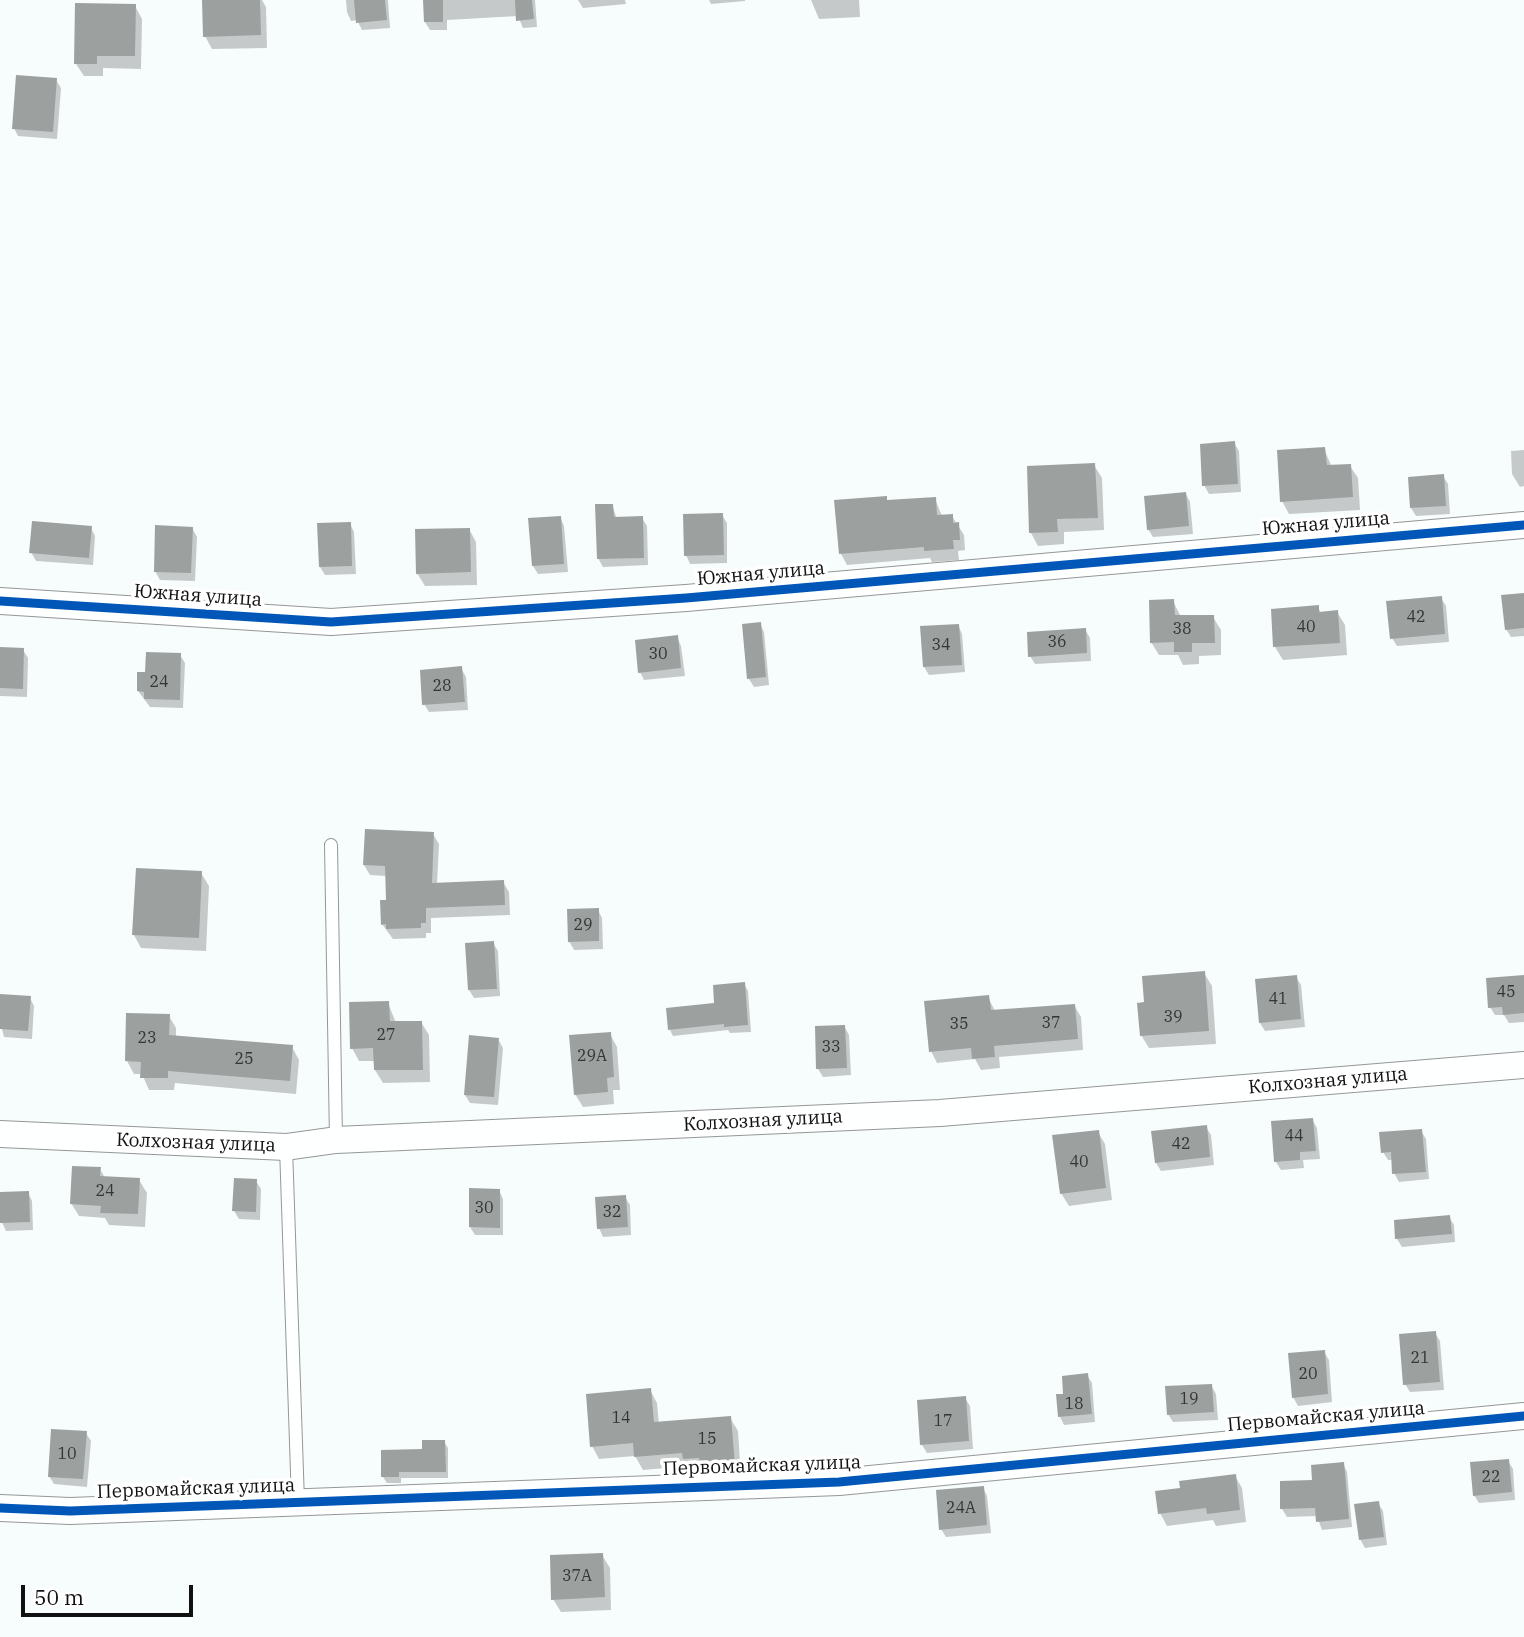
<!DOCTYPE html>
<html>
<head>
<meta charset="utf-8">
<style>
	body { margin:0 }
	#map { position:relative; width:1524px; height:1637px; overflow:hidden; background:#f7fcfc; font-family:"IBM Plex Serif",serif }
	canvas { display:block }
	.scale { position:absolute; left:21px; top:1585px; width:172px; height:32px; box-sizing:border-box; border:4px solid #111; border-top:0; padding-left:9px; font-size:21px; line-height:24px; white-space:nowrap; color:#111; -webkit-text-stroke:5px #fff; paint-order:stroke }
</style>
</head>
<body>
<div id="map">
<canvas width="1524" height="1637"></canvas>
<div class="scale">50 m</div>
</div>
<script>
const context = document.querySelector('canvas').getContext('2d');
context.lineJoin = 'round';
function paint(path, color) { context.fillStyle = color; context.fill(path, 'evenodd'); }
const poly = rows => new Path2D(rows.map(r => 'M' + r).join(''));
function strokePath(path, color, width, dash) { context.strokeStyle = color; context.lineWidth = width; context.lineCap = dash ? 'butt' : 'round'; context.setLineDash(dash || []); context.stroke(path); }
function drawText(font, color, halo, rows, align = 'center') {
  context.font = font + ' "IBM Plex Serif",serif'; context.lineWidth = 7; context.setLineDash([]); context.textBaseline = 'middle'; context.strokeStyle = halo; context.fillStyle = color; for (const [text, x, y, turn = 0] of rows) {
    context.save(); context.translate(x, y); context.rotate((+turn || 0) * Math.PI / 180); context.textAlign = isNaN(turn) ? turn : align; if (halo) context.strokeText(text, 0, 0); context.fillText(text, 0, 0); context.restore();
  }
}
paint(poly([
	[204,0,262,0,266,7,267,48,212,49,205,36],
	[346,0,388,0,390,28,362,30,357,20,351,21,347,12],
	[425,0,535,0,537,27,523,28,518,16,447,20,447,30,430,30,425,22],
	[578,0,625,0,626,4,583,8],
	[709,0,745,0,745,1,711,4],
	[811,0,859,0,860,17,819,19],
	[135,6,142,19,141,69,103,68,103,76,84,76,76,64],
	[56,80,61,88,57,139,18,136,14,128],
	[1234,443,1239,451,1241,492,1209,494,1204,485],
	[1324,449,1332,467,1350,466,1358,478,1360,510,1289,514,1282,501],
	[1524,450,1524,486,1520,487,1512,474,1511,451],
	[1094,465,1102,478,1104,530,1064,532,1064,544,1038,546,1031,533],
	[1443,476,1448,484,1450,514,1416,516,1411,508],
	[1186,494,1190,502,1193,534,1153,537,1148,529],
	[886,498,888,502,935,499,942,516,952,516,964,535,965,550,958,551,959,560,932,562,930,558,847,565,841,554],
	[612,505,617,519,642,518,647,526,648,565,603,567,598,558],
	[722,515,727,523,727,563,690,564,686,555],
	[560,517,564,526,568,572,538,574,533,566],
	[350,524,354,532,356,574,325,575,320,567],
	[91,528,95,536,93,565,36,561,31,552],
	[192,528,197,537,195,581,160,580,155,571],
	[469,529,476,542,477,585,425,586,417,573],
	[1524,594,1524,636,1511,637,1506,629],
	[1441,598,1446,606,1449,642,1397,646,1392,638],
	[1173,601,1181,617,1213,617,1221,630,1221,655,1199,656,1199,664,1183,665,1178,655,1159,655,1151,642],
	[1318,607,1321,613,1337,612,1345,625,1347,655,1283,660,1275,647],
	[760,624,764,632,769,685,754,687,749,679],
	[958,625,962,634,965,672,929,675,924,667],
	[1085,629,1090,638,1091,661,1035,664,1030,656],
	[677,637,681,646,685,676,644,680,640,672],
	[0,649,23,650,28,658,27,697,0,696],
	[180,655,185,663,183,708,150,707,138,691,147,674],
	[461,668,466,677,468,710,429,712,424,704],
	[433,834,439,844,437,884,503,882,509,892,510,915,431,918,431,933,426,933,426,938,393,939,382,924,387,901,387,876,370,875,364,865],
	[201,873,209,886,206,951,141,948,134,935],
	[598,910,602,918,603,949,574,950,569,941],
	[493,943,498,951,500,996,474,998,469,990],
	[1204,973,1212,986,1216,1044,1149,1048,1141,1035],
	[1296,977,1301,985,1305,1027,1265,1031,1260,1023],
	[1524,977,1524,1022,1509,1023,1504,1015,1495,1015,1490,1007],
	[744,984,748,991,751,1032,730,1033,728,1030,673,1036,670,1030,716,1005],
	[988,997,995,1011,1074,1005,1081,1017,1083,1050,999,1057,1000,1068,981,1070,975,1059,937,1063,931,1051],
	[30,998,34,1006,32,1039,4,1037,0,1020],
	[388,1003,396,1023,421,1022,429,1035,430,1082,383,1083,375,1070,375,1061,359,1061,352,1048],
	[169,1016,176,1028,176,1037,292,1047,299,1060,296,1094,175,1083,174,1090,149,1090,142,1074,134,1074,127,1061],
	[844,1026,849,1035,851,1075,823,1077,818,1069],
	[610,1034,617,1047,620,1090,613,1090,614,1104,583,1107,575,1094],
	[498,1039,503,1048,498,1105,470,1103,465,1095],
	[1312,1119,1317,1128,1320,1159,1303,1160,1304,1168,1281,1170,1276,1162,1273,1122],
	[1206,1127,1211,1135,1214,1165,1161,1171,1156,1163],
	[1421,1131,1426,1139,1429,1179,1399,1182,1394,1173,1393,1160,1388,1160,1383,1152],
	[1098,1132,1105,1144,1112,1200,1069,1206,1061,1193],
	[100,1169,105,1178,139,1180,147,1193,145,1227,109,1225,105,1218,79,1216,71,1203],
	[256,1181,261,1189,260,1220,239,1219,234,1211],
	[499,1190,503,1199,503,1235,475,1235,470,1227],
	[28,1193,32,1201,33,1230,6,1231,0,1218,0,1194],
	[625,1197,630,1205,631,1235,603,1237,599,1228],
	[1449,1217,1454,1225,1455,1242,1402,1247,1397,1239,1396,1222],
	[1435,1333,1440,1341,1444,1390,1410,1392,1405,1384],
	[1324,1352,1329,1360,1332,1402,1298,1406,1293,1397],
	[1087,1375,1092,1383,1095,1422,1064,1425,1060,1417,1065,1395],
	[1211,1385,1216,1394,1218,1420,1173,1422,1168,1414],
	[650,1390,657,1403,659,1424,730,1418,738,1431,741,1477,709,1480,704,1471,692,1472,688,1466,643,1470,635,1456,599,1459,592,1446],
	[965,1398,970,1406,973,1449,927,1453,922,1445],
	[86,1433,91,1441,87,1487,54,1484,49,1476],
	[444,1442,448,1448,448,1478,401,1478,401,1483,387,1483,383,1477],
	[1508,1461,1513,1469,1515,1500,1479,1503,1474,1495],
	[1343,1464,1347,1472,1352,1527,1322,1530,1317,1516,1287,1517,1282,1509,1314,1482],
	[1235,1476,1242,1488,1246,1522,1216,1526,1213,1520,1167,1526,1160,1513,1182,1490],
	[983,1488,987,1496,991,1533,946,1537,941,1529],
	[1378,1503,1383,1511,1387,1545,1365,1548,1360,1539],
	[602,1555,610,1568,611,1610,561,1612,553,1599]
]), '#0003');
paint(poly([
	[202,0,260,0,261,35,203,37],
	[354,0,385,0,387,20,356,23],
	[423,0,443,0,443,22,424,22],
	[515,0,532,0,534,19,516,21],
	[75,3,136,4,135,56,97,56,97,64,74,64],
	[16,75,57,78,53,132,12,129],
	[1235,441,1238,484,1202,486,1200,444],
	[1325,447,1327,465,1351,464,1353,497,1280,502,1277,450],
	[1095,463,1098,518,1057,519,1058,532,1029,533,1027,466],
	[1444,474,1446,506,1410,508,1408,477],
	[1186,492,1189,526,1147,530,1144,496],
	[887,496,887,500,936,497,937,515,953,514,953,523,959,522,960,540,953,540,954,549,924,551,924,547,839,554,834,500],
	[595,504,613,504,614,517,643,516,644,558,597,559],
	[723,513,724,555,684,556,683,514],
	[561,516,564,564,532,566,528,518],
	[32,521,92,526,89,558,29,553],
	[351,522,352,566,319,567,317,523],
	[155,525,193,527,191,573,154,572],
	[470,528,471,572,416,574,415,529],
	[1524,593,1524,628,1505,630,1501,595],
	[1442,596,1445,634,1390,639,1386,601],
	[1174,599,1175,615,1214,615,1215,643,1192,643,1192,652,1174,652,1174,642,1150,643,1149,600],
	[1319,605,1319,612,1338,610,1340,643,1273,647,1271,609],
	[761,622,766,677,747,679,742,624],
	[959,624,962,665,923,667,920,626],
	[1086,628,1087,653,1028,657,1027,632],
	[678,635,681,668,638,673,635,640],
	[0,647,24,648,23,689,0,688],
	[146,652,181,653,180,700,144,699,144,692,137,691,137,672,145,672],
	[462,666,465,702,422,705,420,670],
	[365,829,434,832,432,883,504,880,505,905,426,908,426,923,421,923,421,928,386,929,386,924,381,925,380,900,386,900,385,866,363,865],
	[136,868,202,871,199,938,132,935],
	[599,908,599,941,568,942,567,909],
	[494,941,497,989,468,990,465,943],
	[1205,971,1209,1031,1140,1036,1137,1003,1144,1002,1142,976],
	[1297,975,1301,1019,1259,1023,1255,979],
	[1524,975,1524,1013,1503,1015,1502,1007,1488,1008,1486,978],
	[745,982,748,1025,724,1027,724,1024,668,1030,666,1008,714,1003,713,985],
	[0,994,31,996,28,1031,0,1029],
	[989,995,991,1010,1075,1004,1078,1039,994,1046,995,1057,972,1059,971,1048,929,1052,924,1001],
	[389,1001,390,1021,422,1021,423,1070,374,1070,373,1048,350,1049,349,1002],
	[126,1013,170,1014,169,1035,293,1045,290,1081,168,1071,168,1078,140,1078,141,1062,125,1061],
	[845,1025,847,1068,816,1069,815,1026],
	[611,1032,614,1077,607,1078,608,1092,574,1095,569,1035],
	[469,1035,499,1038,494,1097,464,1095],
	[1313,1118,1316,1151,1300,1152,1300,1160,1274,1162,1271,1121],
	[1207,1125,1210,1157,1155,1163,1151,1131],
	[1422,1129,1426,1172,1392,1174,1391,1152,1381,1153,1379,1132],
	[1099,1130,1106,1188,1060,1194,1052,1135],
	[72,1166,101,1167,100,1176,140,1178,138,1214,100,1213,101,1206,70,1204],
	[234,1178,257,1179,256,1212,232,1211],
	[469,1188,500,1189,500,1228,469,1227],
	[29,1191,30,1222,0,1223,0,1192],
	[626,1195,628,1227,597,1229,595,1197],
	[1450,1215,1452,1234,1395,1239,1394,1220],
	[1436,1331,1440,1382,1403,1385,1399,1334],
	[1325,1350,1328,1394,1292,1398,1288,1353],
	[1088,1373,1092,1414,1058,1417,1056,1394,1063,1394,1062,1376],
	[1212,1384,1214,1412,1167,1415,1165,1386],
	[651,1388,654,1422,731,1416,735,1465,700,1467,699,1458,683,1459,682,1453,634,1457,633,1443,590,1447,586,1394],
	[966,1396,969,1441,920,1445,917,1400],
	[51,1429,87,1431,83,1479,48,1477],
	[422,1440,445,1440,446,1472,399,1472,399,1477,381,1477,381,1450,422,1449],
	[1509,1459,1512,1492,1473,1496,1470,1462],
	[1344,1462,1349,1519,1316,1522,1315,1508,1280,1509,1280,1481,1312,1480,1311,1465],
	[1236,1474,1240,1510,1207,1514,1206,1508,1158,1514,1155,1491,1180,1488,1179,1481],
	[984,1486,987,1525,939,1530,936,1490],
	[1379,1501,1384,1537,1359,1540,1354,1504],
	[603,1553,605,1597,551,1600,550,1555]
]), '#9ca09f');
const lane = poly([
	[331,845,336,1140],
	[286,1147,298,1502]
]);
const street = poly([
	[0,601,331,622,686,598,1524,525],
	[0,1134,286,1147,336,1140,940,1113,1524,1065],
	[0,1508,70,1511,839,1482,1524,1416]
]);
strokePath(lane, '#959797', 14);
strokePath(street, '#959797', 28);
strokePath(lane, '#feffff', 12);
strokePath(street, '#feffff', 26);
strokePath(poly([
	[0,601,331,622,686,598,1524,525],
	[0,1508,70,1511,839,1482,1524,1416]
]), '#0057b8', 9);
drawText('16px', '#343534', null, [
	["42",1416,617],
	["40",1306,627],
	["38",1182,629],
	["36",1057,642],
	["34",941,645],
	["30",658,654],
	["24",159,682],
	["28",442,686],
	["29",583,925],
	["45",1506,992],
	["41",1278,999],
	["39",1173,1017],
	["37",1051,1023],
	["35",959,1024],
	["27",386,1035],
	["23",147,1038],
	["33",831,1047],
	["29А",592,1056],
	["25",244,1059],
	["44",1294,1136],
	["42",1181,1144],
	["40",1079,1162],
	["24",105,1191],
	["30",484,1208],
	["32",612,1212],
	["21",1420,1358],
	["20",1308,1374],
	["19",1189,1399],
	["18",1074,1404],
	["14",621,1418],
	["17",943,1421],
	["15",707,1439],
	["10",67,1454],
	["22",1491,1477],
	["24А",961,1508],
	["37А",577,1576]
]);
drawText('19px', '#111', '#fff', [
	["Южная улица",1326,524,-5],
	["Южная улица",761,574,-5],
	["Южная улица",198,596,4],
	["Колхозная улица",1328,1081,-5],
	["Колхозная улица",763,1121,-3],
	["Колхозная улица",196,1143,2],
	["Первомайская улица",1326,1417,-5],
	["Первомайская улица",762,1466,-2],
	["Первомайская улица",196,1489,-2]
]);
</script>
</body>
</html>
